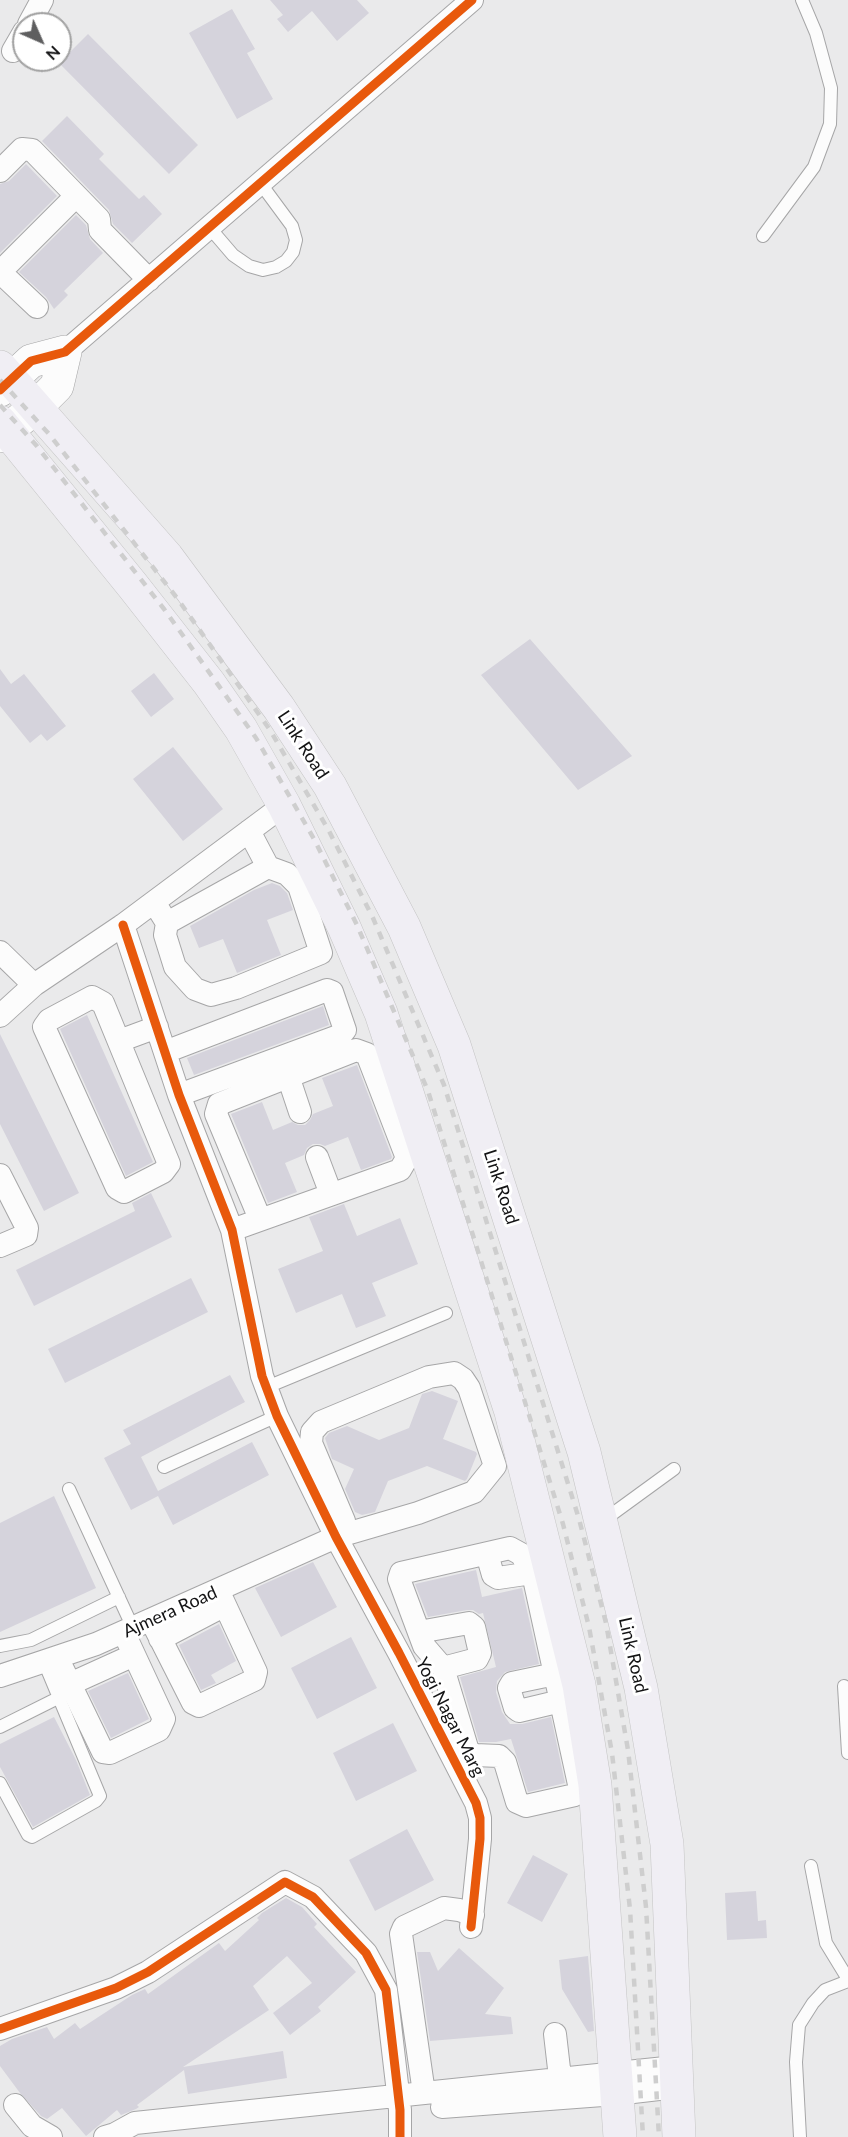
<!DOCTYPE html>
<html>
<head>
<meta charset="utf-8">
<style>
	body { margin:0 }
	#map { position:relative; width:848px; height:2137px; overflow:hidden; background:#eaeaeb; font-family:Lato,sans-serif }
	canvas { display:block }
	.north { position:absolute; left:12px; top:12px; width:60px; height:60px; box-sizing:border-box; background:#fff; border:2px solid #a1a1a1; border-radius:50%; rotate:135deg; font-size:16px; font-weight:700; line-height:24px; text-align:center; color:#131314 }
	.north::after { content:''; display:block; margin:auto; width:21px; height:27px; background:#5e5e5f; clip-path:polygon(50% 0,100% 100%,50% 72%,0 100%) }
</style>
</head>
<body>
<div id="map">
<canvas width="848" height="2137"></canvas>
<div class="north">N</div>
</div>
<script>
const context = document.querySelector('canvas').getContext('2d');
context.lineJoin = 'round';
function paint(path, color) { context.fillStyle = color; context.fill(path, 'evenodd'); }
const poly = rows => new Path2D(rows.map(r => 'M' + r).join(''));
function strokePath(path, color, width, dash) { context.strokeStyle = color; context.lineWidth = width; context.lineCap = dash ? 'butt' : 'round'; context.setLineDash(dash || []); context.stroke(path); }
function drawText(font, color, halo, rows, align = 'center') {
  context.font = font + ' Lato,sans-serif'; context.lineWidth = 6; context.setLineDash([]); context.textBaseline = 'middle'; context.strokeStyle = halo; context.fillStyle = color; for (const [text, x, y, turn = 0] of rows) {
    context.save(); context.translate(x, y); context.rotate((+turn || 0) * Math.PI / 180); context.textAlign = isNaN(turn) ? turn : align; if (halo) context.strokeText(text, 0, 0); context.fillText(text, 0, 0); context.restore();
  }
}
paint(poly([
	[270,0,357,0,369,13,337,41,312,11,288,32,277,19,283,15],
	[232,9,255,49,247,53,273,99,237,119,189,33],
	[88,34,198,145,169,174,59,63],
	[67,116,104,154,99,159,139,199,144,195,162,214,132,243,113,224,109,210,42,141],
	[26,164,57,196,0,253,0,184,9,181],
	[76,215,86,225,90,239,103,253,64,291,68,295,54,309,46,297,19,272],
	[530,639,632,756,578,790,481,675],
	[0,669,11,684,24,674,66,726,47,741,41,734,30,743,0,706],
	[154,673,174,699,151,717,131,691],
	[173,747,223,809,183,841,133,779],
	[272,883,280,886,287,893,293,910,267,920,281,955,237,973,223,939,199,948,190,926,254,890],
	[323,1006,329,1025,194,1075,187,1058],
	[87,1015,153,1162,126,1176,60,1029],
	[0,1034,79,1193,44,1211,0,1124],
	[357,1065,392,1157,391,1159,361,1170,348,1137,325,1146,320,1144,313,1144,307,1148,304,1155,285,1163,297,1192,268,1203,231,1114,262,1102,273,1130,292,1122,298,1125,305,1125,310,1120,313,1114,333,1106,322,1078],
	[151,1193,172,1237,34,1306,16,1270,135,1211,132,1203],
	[344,1204,357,1236,400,1218,418,1264,372,1283,386,1316,356,1328,342,1294,296,1313,278,1269,323,1251,309,1217],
	[191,1278,208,1312,65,1383,48,1349],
	[230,1375,245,1402,141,1457,158,1491,252,1442,269,1475,173,1525,158,1496,131,1510,104,1458,131,1444,123,1430],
	[432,1391,458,1401,443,1439,476,1452,477,1454,467,1479,465,1481,427,1466,388,1481,375,1512,362,1515,355,1512,345,1489,354,1469,332,1459,325,1438,329,1433,347,1426,379,1440,409,1428,422,1394],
	[54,1496,96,1588,0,1632,0,1523],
	[313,1562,337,1607,281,1637,255,1588],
	[476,1570,482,1597,522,1588,539,1664,505,1672,497,1681,496,1692,502,1712,510,1724,522,1724,551,1717,565,1783,528,1792,511,1739,496,1742,479,1742,460,1677,496,1667,483,1613,479,1614,473,1610,467,1610,428,1617,415,1584],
	[219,1624,236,1661,211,1675,216,1683,201,1690,179,1645],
	[351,1637,377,1688,317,1719,291,1668],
	[128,1673,149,1719,111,1738,88,1691],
	[54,1717,76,1760,90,1795,33,1827,0,1767,0,1744],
	[393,1723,417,1771,356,1801,333,1753],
	[407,1829,434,1880,375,1911,349,1860],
	[533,1855,568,1874,542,1922,507,1903],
	[756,1891,758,1921,766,1920,767,1938,727,1940,725,1893],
	[286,1898,302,1907,317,1924,314,1927,356,1972,318,2007,321,2011,290,2035,273,2013,312,1983,287,1956,253,1986,269,2010,183,2067,283,2051,287,2078,188,2094,184,2070,137,2105,139,2107,136,2109,121,2115,117,2110,86,2136,62,2108,47,2119,41,2116,20,2093,0,2066,0,2046,12,2039,47,2027,54,2039,75,2023,80,2029,132,1995,145,1989,148,1994,219,1943,225,1951,259,1920,257,1918,262,1913],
	[459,1948,504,1988,485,2014,511,2017,513,2034,430,2041,417,1952,430,1952,438,1971],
	[588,1956,594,2031,588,2032,562,1989,559,1960]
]), '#d5d3dc');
const lane = poly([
	[209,227,233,255,249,266,263,270,276,267,286,261,293,252,296,240,292,226,261,184],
	[763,236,814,167,830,124,831,88,816,33,802,0],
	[267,1387,446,1313],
	[164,1467,277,1416],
	[69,1489,133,1628],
	[604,1520,674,1469],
	[0,1646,31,1640,119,1597],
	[844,1686,848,1753],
	[0,1727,58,1698],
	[0,1783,28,1835,32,1837,96,1801,100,1796,44,1662],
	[811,1866,826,1943,848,1979],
	[800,2137,796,2062,799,2025,813,2003,825,1990,848,1981]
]);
const street = poly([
	[29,24,42,0],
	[13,51,24,32],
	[0,171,22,149,32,150,99,219,100,230,149,280],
	[0,272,76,196],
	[0,272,37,307],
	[65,352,472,0],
	[154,902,167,923,165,935,175,967,195,989,211,995,236,988,321,953,299,886,287,874,268,867,249,831],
	[167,923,268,867],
	[123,925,179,1095,232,1230,262,1376,277,1416,336,1537,399,1653,476,1803,480,1818,480,1839,471,1927],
	[0,952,34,985],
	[92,997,103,1003,169,1164,163,1172,124,1192,117,1188,44,1027,49,1020,92,997],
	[0,1016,34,985,123,925,284,805],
	[119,1041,157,1027],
	[165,1052,327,990,332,992,345,1030,341,1035,179,1095],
	[288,1076,300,1112],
	[317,1157,331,1194],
	[0,1175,27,1228,26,1235,0,1246],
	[232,1230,400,1170,407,1158,367,1054,356,1050,219,1104,216,1114,260,1219],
	[510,1548,521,1554,533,1574,580,1789,575,1795,526,1806,517,1802,505,1762,499,1756,475,1755,468,1751,443,1668,424,1646,399,1579,401,1573,510,1548],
	[487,1554,493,1575,498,1578,532,1573],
	[151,1620,193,1703,199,1706,254,1680,256,1672,218,1590],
	[419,1632,469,1623,474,1627,480,1653,477,1659,443,1668],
	[160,1639,225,1605],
	[57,1657,103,1752,110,1753,159,1730,164,1719,124,1633],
	[555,1674,512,1683,509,1688,515,1708,519,1711,561,1701],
	[0,1676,96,1644,336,1537,418,1513,474,1492,495,1466,469,1388,463,1379,454,1373,429,1377,321,1422,312,1432,311,1443,344,1521],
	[70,1684,134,1655],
	[0,2029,116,1988,148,1972,285,1882,313,1897,366,1953,386,1990,400,2110,400,2137],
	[555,2034,562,2095],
	[424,2093,401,1934,404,1927,444,1908,459,1910,473,1915],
	[15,2105,32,2126,51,2137],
	[442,2107,616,2094,676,2087],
	[105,2137,115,2134,135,2123,675,2067]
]);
const secondary = poly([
	[0,390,31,361,65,352,57,386,36,407,0,436]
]);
const primary = poly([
	[0,367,167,557,279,708,330,786,404,927,454,1045,584,1452,641,1688,667,1844,679,2137],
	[0,422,133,586,209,683,241,729,284,805,344,927,381,1013,511,1412,579,1685,595,1785,620,2137]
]);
strokePath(lane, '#a6a6a7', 14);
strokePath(street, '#a6a6a7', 24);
strokePath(secondary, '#a6a6a7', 34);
strokePath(primary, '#c4c4c4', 34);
strokePath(lane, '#fcfcfc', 12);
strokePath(street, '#fcfcfc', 22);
strokePath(secondary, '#fcfcfc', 33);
strokePath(primary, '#f0eef4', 33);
strokePath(poly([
	[0,380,49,434,177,598,270,730,329,831,373,918,444,1085,579,1519,606,1623,628,1750,646,1907,659,2137],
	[0,405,36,445,164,609,256,738,314,839,357,925,428,1091,563,1524,589,1627,612,1753,630,1909,643,2137]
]), '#cecece', 4.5, [8, 8]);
strokePath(poly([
	[0,390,31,361,65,352,472,0],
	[123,925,179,1095,232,1230,262,1376,277,1416,336,1537,399,1653,476,1803,480,1818,480,1839,471,1927],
	[0,2029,116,1988,148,1972,285,1882,313,1897,366,1953,386,1990,400,2110,400,2137]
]), '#e8590c', 9);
drawText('18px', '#131314', '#fff', [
	["Link Road",303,745,57],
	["Link Road",501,1187,72],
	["Ajmera Road",170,1612,-24],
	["Link Road",633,1655,77],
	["Yogi Nagar Marg",450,1717,63]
]);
</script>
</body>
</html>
